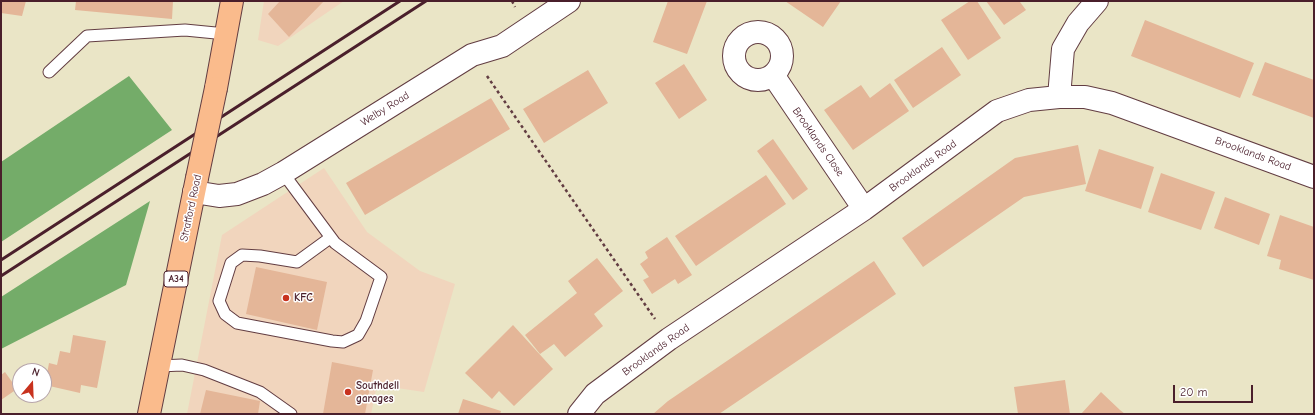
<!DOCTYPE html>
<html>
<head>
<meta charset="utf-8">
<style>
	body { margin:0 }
	#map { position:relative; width:1315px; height:415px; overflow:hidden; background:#eae5c6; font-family:"Comic Neue",sans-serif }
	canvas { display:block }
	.frame { position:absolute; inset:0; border:2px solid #4a1f2b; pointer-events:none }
	.north { position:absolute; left:12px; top:363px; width:40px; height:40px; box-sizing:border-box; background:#fff; border:1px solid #b7a5aa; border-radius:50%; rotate:19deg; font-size:11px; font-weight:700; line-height:16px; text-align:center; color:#4a1f2b }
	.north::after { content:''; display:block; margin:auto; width:14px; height:18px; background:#c8321e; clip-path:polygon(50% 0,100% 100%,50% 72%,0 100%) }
	.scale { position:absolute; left:1173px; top:385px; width:80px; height:18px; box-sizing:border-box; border:2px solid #4a1f2b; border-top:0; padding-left:5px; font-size:12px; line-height:14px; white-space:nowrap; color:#4a1f2b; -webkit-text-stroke:3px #fff; paint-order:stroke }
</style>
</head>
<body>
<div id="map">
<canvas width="1315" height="415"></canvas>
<div class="frame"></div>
<div class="north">N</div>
<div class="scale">20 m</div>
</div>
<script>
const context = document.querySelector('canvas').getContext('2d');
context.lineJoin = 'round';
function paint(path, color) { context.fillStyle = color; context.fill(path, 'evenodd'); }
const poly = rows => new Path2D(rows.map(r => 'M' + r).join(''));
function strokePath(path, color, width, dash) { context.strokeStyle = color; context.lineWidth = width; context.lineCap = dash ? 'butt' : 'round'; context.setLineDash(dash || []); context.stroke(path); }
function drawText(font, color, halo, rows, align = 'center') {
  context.font = font + ' "Comic Neue",sans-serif'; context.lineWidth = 3; context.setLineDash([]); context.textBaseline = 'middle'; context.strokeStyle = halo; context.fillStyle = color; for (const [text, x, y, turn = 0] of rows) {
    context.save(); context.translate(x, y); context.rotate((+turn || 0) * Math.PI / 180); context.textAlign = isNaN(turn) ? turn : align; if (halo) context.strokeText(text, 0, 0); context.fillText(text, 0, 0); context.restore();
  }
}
paint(poly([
	[264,1,344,1,278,46,258,40],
	[324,168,367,232,420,271,455,284,424,392,377,385,371,414,187,414,222,235]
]), '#f1d5bd');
paint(poly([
	[129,76,172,130,1,242,1,162],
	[150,201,126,285,1,349,1,297]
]), '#74ac69');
paint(poly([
	[1,1,26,1,22,16,1,13],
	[76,1,173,1,172,19,75,10],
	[280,1,324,1,289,37,268,14],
	[668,1,707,1,687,54,653,42],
	[785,1,841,1,823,27],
	[970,1,977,1,1001,38,968,60,941,20],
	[986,1,1022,1,1020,2,1026,10,1004,25],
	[1145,20,1254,63,1240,98,1131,56],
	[942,47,961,75,913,108,894,80],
	[1265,62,1314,80,1314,118,1252,95],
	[684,64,707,100,679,119,655,83],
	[588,70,608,103,544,143,523,109],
	[890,83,909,111,853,150,824,110,861,85,870,98],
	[491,98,510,129,365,215,346,183],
	[773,139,808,189,793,200,757,151],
	[1078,145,1086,184,1024,197,923,267,902,238,1015,158],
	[1099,149,1154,167,1141,209,1085,191],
	[1161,173,1215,192,1201,230,1148,212],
	[766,175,786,204,696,266,675,236],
	[1225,197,1270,214,1259,245,1214,228],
	[1280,215,1314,227,1314,280,1279,269,1281,260,1267,256],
	[667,237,692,275,678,284,675,279,652,294,643,280,649,277,640,264,648,258,645,252],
	[597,258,623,291,594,314,603,326,565,357,554,344,540,354,525,335,577,293,568,281],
	[874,261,896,294,719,414,653,414,668,401],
	[256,267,327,282,317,330,246,314],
	[513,325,553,369,514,406,499,391,492,399,465,373],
	[73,335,106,341,97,388,81,385,80,393,45,385,49,363,57,365,60,351,70,353],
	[332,362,373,370,365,414,323,414],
	[5,372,17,389,1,400,1,375],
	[1065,380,1070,414,1018,414,1014,387],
	[206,390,260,401,258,414,200,414],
	[1101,392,1120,410,1125,414,1081,414],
	[463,399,501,411,500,414,458,414]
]), '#e4b698');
const service = poly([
	[49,72,87,36,185,30,226,34],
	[283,173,335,243,381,277,366,321,358,335,343,342,332,341,237,323,225,314,219,301,231,263,242,255,260,256,297,262,330,238],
	[159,366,182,365,204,370,260,392,291,414]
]);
const minor = poly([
	'734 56a24 24 0 1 1 48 0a24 24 0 1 1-48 0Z',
	[773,75,864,209],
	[1059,97,1063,49,1078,23,1097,1],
	[194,192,219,196,237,194,263,184,283,173,472,55,502,46,569,1],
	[579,414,595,394,669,339,864,209,997,111,1029,100,1059,97,1085,97,1112,103,1314,177]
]);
const trunk = poly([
	[216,88,232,1],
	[149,414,197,178]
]);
strokePath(service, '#623d42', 13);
strokePath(minor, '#623d42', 24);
strokePath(trunk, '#623d42', 24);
strokePath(poly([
	[512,1,515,7],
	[487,76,655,319]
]), '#623d42', 2.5, [3, 3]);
strokePath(service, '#fff', 11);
strokePath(minor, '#fff', 22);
strokePath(trunk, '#fabb8c', 22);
strokePath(poly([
	[1,260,400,1],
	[1,276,426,1]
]), '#4a1f2b', 3);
const trunkBridge = poly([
	[197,178,216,88]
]);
strokePath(trunkBridge, '#623d42', 24, []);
strokePath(trunkBridge, '#fabb8c', 22);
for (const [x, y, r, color] of [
	[286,298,4,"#c8321e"],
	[348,392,4,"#c8321e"]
]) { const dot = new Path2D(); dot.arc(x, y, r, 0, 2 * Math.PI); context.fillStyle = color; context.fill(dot); strokePath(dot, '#fff', 1.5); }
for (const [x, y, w] of [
	[176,279,24]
]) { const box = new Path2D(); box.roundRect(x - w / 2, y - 8, w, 16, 3); context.fillStyle = '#fff'; context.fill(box); strokePath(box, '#4a1f2b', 1); }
drawText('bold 10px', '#4a1f2b', null, [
	["A34",176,279]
]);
drawText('11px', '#4a1f2b', '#fff', [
	["Welby Road",385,109,-32],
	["Brooklands Close",818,142,55],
	["Brooklands Road",1253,154,20],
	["Brooklands Road",923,166,-36],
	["Stratford Road",191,208,-78],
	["Brooklands Road",656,350,-36]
]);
drawText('bold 11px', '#4a1f2b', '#fff', [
	["KFC",294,298],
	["Southdell",356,386],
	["garages",356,399]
], 'left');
</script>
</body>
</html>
